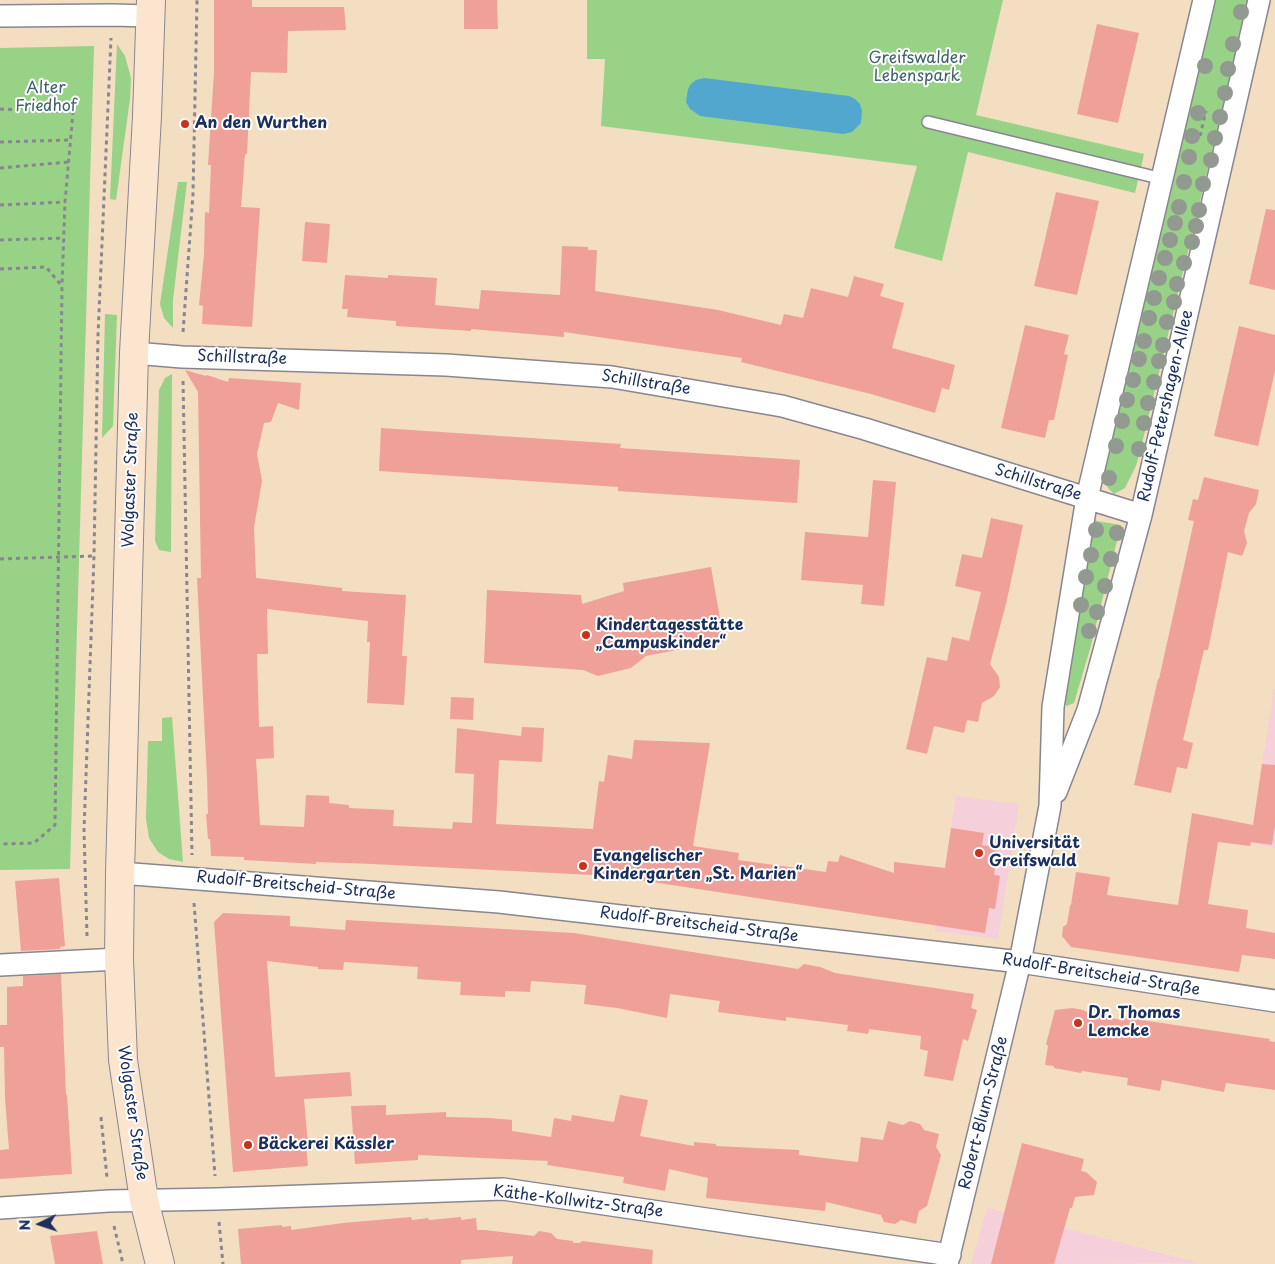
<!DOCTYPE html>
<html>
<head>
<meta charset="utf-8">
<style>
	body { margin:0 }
	#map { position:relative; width:1275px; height:1264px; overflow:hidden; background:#f4dec1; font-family:"Playpen Sans",sans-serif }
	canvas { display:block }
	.north { position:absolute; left:15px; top:1199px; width:50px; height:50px; -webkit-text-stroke:4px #fff; paint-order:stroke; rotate:266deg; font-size:14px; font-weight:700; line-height:20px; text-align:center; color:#1b2f5e }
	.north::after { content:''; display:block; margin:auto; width:18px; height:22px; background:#1b2f5e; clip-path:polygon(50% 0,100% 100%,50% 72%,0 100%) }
</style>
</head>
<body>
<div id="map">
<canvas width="1275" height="1264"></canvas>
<div class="north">N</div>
</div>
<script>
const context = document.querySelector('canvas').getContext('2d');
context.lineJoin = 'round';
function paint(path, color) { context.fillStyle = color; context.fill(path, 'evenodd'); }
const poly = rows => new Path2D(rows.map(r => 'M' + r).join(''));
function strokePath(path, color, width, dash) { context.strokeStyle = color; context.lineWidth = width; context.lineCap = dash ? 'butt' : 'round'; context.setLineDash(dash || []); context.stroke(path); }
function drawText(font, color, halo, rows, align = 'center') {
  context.font = font + ' "Playpen Sans",sans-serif'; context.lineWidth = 4; context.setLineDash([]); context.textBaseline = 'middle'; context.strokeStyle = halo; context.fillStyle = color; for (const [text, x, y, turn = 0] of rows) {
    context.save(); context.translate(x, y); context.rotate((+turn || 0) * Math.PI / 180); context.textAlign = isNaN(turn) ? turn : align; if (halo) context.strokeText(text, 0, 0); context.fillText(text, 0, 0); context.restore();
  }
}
paint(poly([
	[1274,688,1275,689,1275,848,1250,843],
	[956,796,1019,804,998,939,935,931],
	[987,1208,1199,1263,971,1264]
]), '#f5cfd9');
paint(poly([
	[587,0,1003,0,976,115,1144,154,1135,193,968,152,942,261,894,248,917,166,601,126,605,59,587,59],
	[1215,0,1248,0,1142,444,1136,466,1125,488,1114,494,1108,488,1105,477,1104,466],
	[117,44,125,56,131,78,130,99,116,200,110,199],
	[94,46,70,869,0,870,0,48],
	[178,182,187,182,173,300,173,328,164,318,160,304],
	[105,314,117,315,113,426,102,438],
	[172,374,171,552,159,550,155,541,159,390,165,378],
	[1091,520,1121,525,1090,649,1074,703,1067,706,1062,702],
	[172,717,183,862,169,859,158,852,149,838,146,819,148,741,162,741,162,718]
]), '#97d286');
paint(poly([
	[704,78,849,96,855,99,860,104,862,111,861,123,852,132,843,134,700,116,690,109,686,102,688,89,691,84,696,80]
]), '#52a7ce');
paint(poly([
	[214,0,252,0,252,7,344,7,346,30,288,31,287,73,251,72,247,154,245,154,241,207,260,208,252,327,202,324,203,306,199,305,204,254,205,212,209,213,211,165,208,165,214,72],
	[464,0,497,0,498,29,464,29],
	[1097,24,1139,33,1118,123,1077,114],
	[1056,192,1099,201,1077,295,1034,286],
	[1266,209,1275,210,1275,290,1249,284],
	[305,222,330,224,327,263,302,261],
	[562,246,588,247,588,250,597,250,595,291,718,310,781,325,784,314,803,318,811,288,848,297,854,276,884,284,880,296,904,303,892,348,955,365,949,390,942,388,935,413,871,394,741,362,742,358,564,332,564,337,471,329,471,331,396,326,396,321,347,317,348,309,342,309,345,275,388,278,388,275,437,278,435,305,479,309,481,290,560,295],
	[1025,325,1069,335,1064,354,1068,355,1054,420,1049,420,1045,438,1001,428],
	[1239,326,1275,335,1275,371,1258,446,1214,436],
	[185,370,206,376,207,375,228,382,229,378,301,383,299,410,278,403,271,422,264,423,257,454,262,481,254,527,256,578,342,588,342,591,406,595,402,656,407,656,404,705,367,703,370,642,367,642,368,621,267,609,268,654,257,654,259,727,273,726,274,758,256,759,260,825,304,827,306,795,329,796,329,803,349,805,349,808,394,810,393,826,452,829,453,822,472,823,474,774,455,773,457,728,521,736,522,727,544,728,542,762,499,760,496,824,593,829,599,781,604,782,608,755,632,759,634,740,710,743,693,846,739,853,738,860,826,872,828,861,838,862,840,855,894,873,894,862,945,868,951,828,984,833,982,845,998,848,994,875,1000,876,995,909,989,908,985,933,613,876,373,864,316,862,316,864,244,860,244,857,211,856,210,839,208,839,206,814,208,814,207,778,197,578,201,578,198,392],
	[381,428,621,444,620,448,800,460,797,503,618,491,618,487,379,471],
	[1204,477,1259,490,1256,504,1249,513,1244,531,1247,543,1242,556,1228,552,1208,650,1204,650,1183,740,1193,743,1187,769,1177,767,1171,793,1134,785,1158,679,1159,679,1194,521,1188,520,1193,499,1198,500],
	[873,480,896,482,884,606,861,604,863,585,801,580,805,532,868,537],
	[991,518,1023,525,1006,604,990,664,999,677,1000,687,994,696,982,703,978,722,967,720,964,733,934,726,927,754,906,749,927,657,947,661,952,637,969,641,981,592,955,586,962,554,982,558],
	[711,567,724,641,646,656,631,668,598,676,583,670,484,663,487,590,581,595,582,604,624,591,623,583],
	[451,697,474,698,473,720,450,719],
	[1262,764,1275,765,1275,826,1272,845,1251,842,1250,846,1218,842,1208,904,1248,910,1246,928,1275,933,1275,959,1242,955,1239,972,1071,947,1062,936,1063,927,1067,924,1070,905,1071,905,1076,872,1110,877,1107,895,1178,905,1192,813,1253,825],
	[59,878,65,946,60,947,60,949,21,951,15,881],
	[223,913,290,916,290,926,345,930,346,920,574,933,798,969,804,964,820,967,835,973,974,994,971,1008,977,1010,968,1041,963,1039,953,1081,924,1076,928,1051,920,1049,921,1036,869,1029,868,1034,847,1031,848,1025,786,1017,786,1021,718,1012,720,1001,670,994,667,1018,617,1008,584,1004,586,985,531,981,530,992,505,991,505,997,460,995,461,982,417,979,418,967,344,962,343,970,318,969,318,967,267,961,275,1077,350,1072,352,1096,304,1099,308,1145,306,1145,308,1166,233,1172,214,922],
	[61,974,66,1095,67,1095,72,1174,0,1179,0,1150,9,1149,5,1099,4,1047,0,1047,0,1025,7,1025,7,987,23,986,23,976],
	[1072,1008,1083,1010,1089,1013,1121,1020,1121,1017,1270,1039,1269,1041,1275,1042,1275,1090,1226,1083,1224,1092,1162,1080,1160,1091,1127,1085,1128,1078,1082,1071,1081,1073,1054,1068,1054,1066,1045,1065,1048,1046,1046,1044,1055,1010],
	[620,1095,648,1100,640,1136,694,1146,694,1142,716,1144,716,1146,799,1150,799,1155,858,1162,861,1137,883,1140,888,1121,903,1125,910,1121,920,1124,924,1130,939,1134,936,1147,941,1155,927,1206,919,1211,916,1224,901,1220,895,1224,884,1222,881,1215,826,1202,825,1211,706,1198,708,1178,669,1169,665,1191,623,1183,624,1177,547,1165,548,1161,418,1155,418,1160,355,1164,351,1106,386,1105,386,1115,446,1112,446,1117,489,1118,512,1120,512,1131,551,1137,554,1118,571,1121,572,1115,614,1122],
	[1022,1143,1084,1159,1081,1171,1086,1172,1097,1182,1094,1195,1075,1197,1072,1208,1070,1208,1054,1264,991,1264],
	[411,1217,412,1220,428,1218,429,1220,461,1217,461,1220,476,1218,477,1230,485,1230,534,1236,539,1231,551,1233,557,1239,573,1241,573,1243,580,1243,582,1241,653,1250,652,1264,512,1264,513,1256,461,1260,461,1264,241,1264,238,1229,282,1225,282,1227,291,1226,291,1230,343,1223],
	[97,1231,103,1264,55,1264,50,1236]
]), '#efa098');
const service = poly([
	[928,122,1163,179]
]);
const minor = poly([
	[0,16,112,15,150,16],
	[134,353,182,357,446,365,612,377,782,406,865,429,1141,515],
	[1056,792,1088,710,1141,515,1259,0],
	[120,873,499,902,1020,962,1275,1001],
	[0,965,119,959],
	[0,1208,109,1201,217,1199,503,1189,950,1255],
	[947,1264,1020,962,1050,806,1053,707,1087,498,1204,0]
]);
const secondary = poly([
	[151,0,147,116,134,353,120,873,119,959,123,1060,144,1200,160,1264]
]);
strokePath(service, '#888690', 14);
strokePath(minor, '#888690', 24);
strokePath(secondary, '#888690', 30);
strokePath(poly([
	[0,109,73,112,65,202,62,285],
	[1200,136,1206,111],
	[0,142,71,140],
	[0,168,69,162],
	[0,205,65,202],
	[0,240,64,238],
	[0,269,46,267,62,286,55,825,34,843,0,844],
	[183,332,193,194,197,0],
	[183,381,192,855],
	[0,559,94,556],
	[194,903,215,1176],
	[87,936,84,831,94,556,98,335,111,38],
	[101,1117,107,1178],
	[219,1222,223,1264],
	[114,1226,123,1264]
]), '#888690', 3, [4, 4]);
strokePath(service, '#fff', 11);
strokePath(minor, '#fff', 21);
strokePath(secondary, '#fce5cf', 28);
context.fillStyle = '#919991';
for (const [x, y] of [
	[1241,12],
	[1233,44],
	[1205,66],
	[1228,69],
	[1225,93],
	[1198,113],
	[1220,117],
	[1192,136],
	[1215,138],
	[1189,157],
	[1211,160],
	[1184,182],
	[1203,184],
	[1179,207],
	[1199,210],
	[1175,223],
	[1196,226],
	[1170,240],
	[1192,242],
	[1165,258],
	[1184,263],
	[1159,278],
	[1177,284],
	[1154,298],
	[1174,302],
	[1149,318],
	[1167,322],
	[1144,341],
	[1163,345],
	[1139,359],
	[1159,361],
	[1133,380],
	[1154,382],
	[1127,400],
	[1148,403],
	[1122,421],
	[1144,423],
	[1116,446],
	[1139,449],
	[1109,478],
	[1096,530],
	[1117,533],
	[1091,555],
	[1111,559],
	[1086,577],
	[1105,586],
	[1081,605],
	[1097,612],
	[1089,631]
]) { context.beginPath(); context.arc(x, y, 8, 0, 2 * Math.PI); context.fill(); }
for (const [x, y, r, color] of [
	[185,124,5,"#c8321e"],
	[586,635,5,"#c8321e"],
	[979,853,5,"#c8321e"],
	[583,866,5,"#c8321e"],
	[1078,1023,5,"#c8321e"],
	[248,1145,5,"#c8321e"]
]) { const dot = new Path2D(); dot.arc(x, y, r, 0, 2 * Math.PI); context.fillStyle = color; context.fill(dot); strokePath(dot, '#fff', 2); }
drawText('16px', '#40606a', '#fff', [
	["Greifswalder",917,59],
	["Lebenspark",917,77],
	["Alter",46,89],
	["Friedhof",46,107]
]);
drawText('bold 16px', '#1b2f5e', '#fff', [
	["An den Wurthen",195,124],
	["Kindertagesstätte",596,626],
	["„Campuskinder“",596,644],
	["Universität",989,844],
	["Greifswald",989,862],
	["Evangelischer",593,857],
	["Kindergarten „St. Marien“",593,875],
	["Dr. Thomas",1088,1014],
	["Lemcke",1088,1032],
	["Bäckerei Kässler",258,1145]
], 'left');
drawText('16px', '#1b2f5e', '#fff', [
	["Schillstraße",242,358,2],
	["Schillstraße",646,383,9],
	["Rudolf-Petershagen-Allee",1166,406,-77],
	["Wolgaster Straße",131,480,-88],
	["Schillstraße",1038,483,17],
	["Rudolf-Breitscheid-Straße",296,886,5],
	["Rudolf-Breitscheid-Straße",699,925,7],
	["Rudolf-Breitscheid-Straße",1101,975,9],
	["Wolgaster Straße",132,1113,82],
	["Robert-Blum-Straße",984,1113,-76],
	["Käthe-Kollwitz-Straße",578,1202,7]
]);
</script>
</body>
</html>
